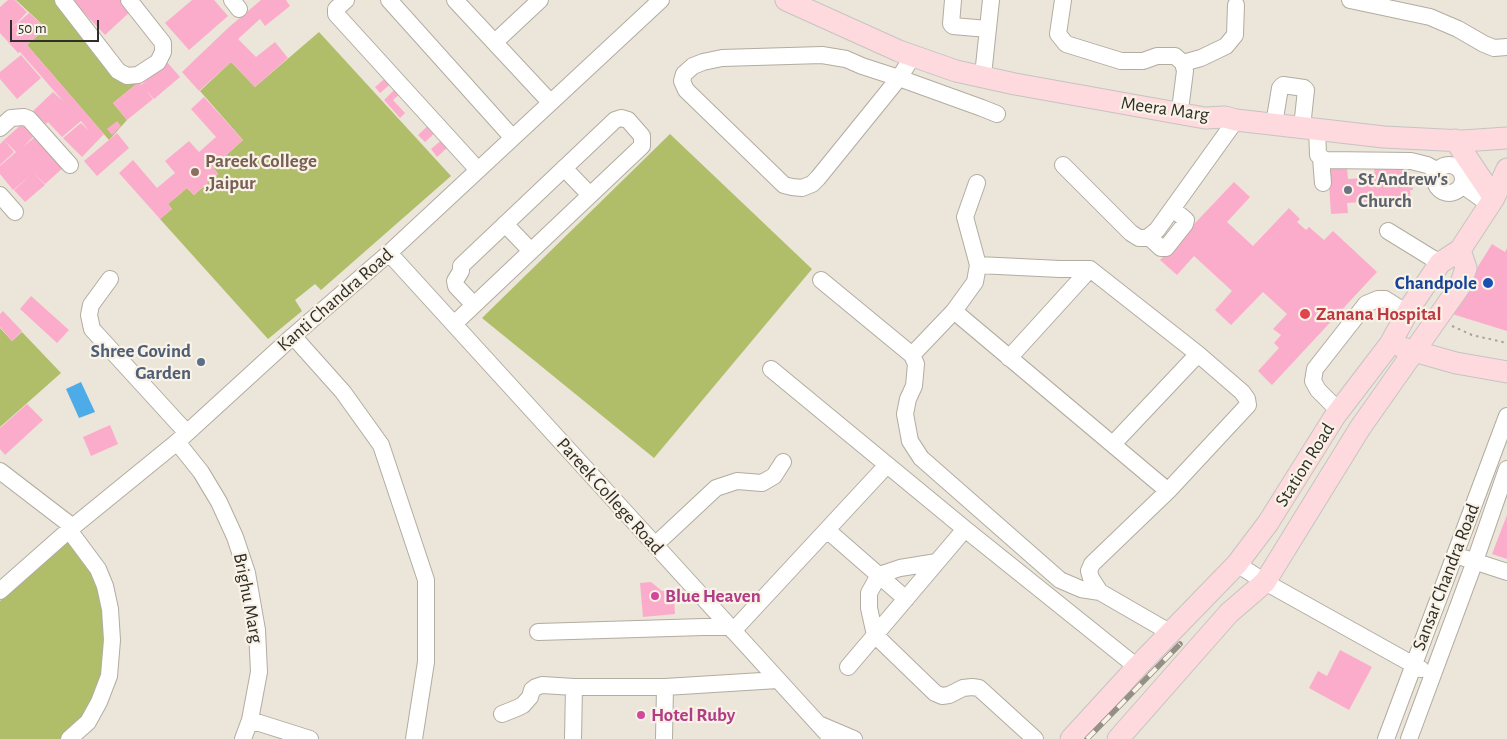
<!DOCTYPE html>
<html>
<head>
<meta charset="utf-8">
<style>
	body { margin:0 }
	#map { position:relative; width:1507px; height:739px; overflow:hidden; background:#ece5d9; font-family:"Alegreya Sans",sans-serif }
	canvas { display:block }
	.scale { position:absolute; left:10px; top:20px; width:89px; height:22px; box-sizing:border-box; border:2px solid #302e29; border-top:0; padding-left:6px; font-size:15px; line-height:18px; white-space:nowrap; color:#302e29; -webkit-text-stroke:4px #f9f2e6; paint-order:stroke }
</style>
</head>
<body>
<div id="map">
<canvas width="1507" height="739"></canvas>
<div class="scale">50 m</div>
</div>
<script>
const context = document.querySelector('canvas').getContext('2d');
context.lineJoin = 'round';
function paint(path, color) { context.fillStyle = color; context.fill(path, 'evenodd'); }
const poly = rows => new Path2D(rows.map(r => 'M' + r).join(''));
function strokePath(path, color, width, dash) { context.strokeStyle = color; context.lineWidth = width; context.lineCap = dash ? 'butt' : 'round'; context.setLineDash(dash || []); context.stroke(path); }
function drawText(font, color, halo, rows, align = 'center') {
  context.font = font + ' "Alegreya Sans",sans-serif'; context.lineWidth = 4.5; context.setLineDash([]); context.textBaseline = 'middle'; context.strokeStyle = halo; context.fillStyle = color; for (const [text, x, y, turn = 0] of rows) {
    context.save(); context.translate(x, y); context.rotate((+turn || 0) * Math.PI / 180); context.textAlign = isNaN(turn) ? turn : align; if (halo) context.strokeText(text, 0, 0); context.fillText(text, 0, 0); context.restore();
  }
}
paint(poly([
	[16,0,59,0,139,82,113,103,127,120,109,140,27,45,46,28],
	[319,32,451,176,321,290,315,284,295,300,302,311,268,339,160,219,172,209,168,204,187,188,194,195,218,174,213,167,243,140,200,91,231,62,255,87],
	[670,134,812,269,654,458,482,318],
	[0,328,12,341,22,332,61,373,0,427],
	[67,539,101,582,106,677,93,712,64,739,0,739,0,601]
]), '#b0bd69');
paint(poly([
	[81,382,95,412,79,418,66,389]
]), '#4dace8');
paint(poly([
	[8,0,15,0,27,12,11,29,29,13,46,28,27,45,104,134,82,157,63,138,81,123,89,131,81,121,62,137,48,122,46,124,33,111,53,92,63,101,20,52,18,53,0,33,0,7],
	[72,0,125,0,133,9,105,35],
	[192,0,214,0,228,16,189,50,165,23],
	[261,0,286,0,290,6,265,26,260,19,238,39,256,57,275,42,288,58,255,87,231,62,199,91,182,72,228,28],
	[21,55,41,78,17,99,0,79,0,72],
	[167,62,180,77,154,99,146,90,153,99,127,120,113,103,139,82,141,85],
	[389,75,394,81,380,93,375,87],
	[398,86,403,91,393,100,405,113,400,118,384,100],
	[204,97,243,140,213,167,218,174,194,195,187,188,168,204,172,209,160,219,119,173,133,160,157,188,175,173,165,161,189,141,199,152,216,137,191,109],
	[117,121,121,126,112,135,107,129],
	[23,123,35,135,22,148,36,136,64,167,45,184,34,173,45,185,25,202,14,190,30,176,13,190,0,174,0,166,16,152,4,140],
	[431,123,438,130,425,142,418,135],
	[117,133,129,148,97,176,84,161],
	[444,138,450,145,437,157,431,149],
	[4,140,14,152,0,165,0,144],
	[1408,166,1409,178,1412,178,1413,190,1410,190,1411,202,1378,205,1378,201,1347,203,1348,213,1331,214,1328,169,1347,167,1348,179,1375,177,1374,168],
	[1234,182,1250,197,1227,222,1253,246,1289,208,1300,219,1297,222,1306,230,1309,227,1324,240,1333,231,1377,272,1272,385,1258,371,1279,348,1274,343,1281,335,1273,329,1287,314,1263,292,1231,325,1215,310,1232,291,1194,256,1177,275,1160,260],
	[1492,244,1505,252,1507,248,1507,331,1449,313],
	[31,296,69,330,57,343,20,309],
	[3,311,22,331,12,341,0,327,0,314],
	[27,404,43,420,5,455,0,449,0,428],
	[110,425,118,444,91,456,83,437],
	[1507,515,1507,559,1492,554],
	[651,582,662,591,669,591,670,600,674,600,675,614,643,617,640,583],
	[1340,650,1372,667,1349,710,1309,688,1318,671,1327,676]
]), '#fcaccb');
const minor = poly([
	[63,0,118,71,127,76,138,75,158,62,163,52,163,43,129,0],
	[232,0,239,9],
	[346,0,336,9,336,14,478,170],
	[389,0,512,137],
	[455,0,550,102],
	[953,0,951,24,953,26,988,29],
	[1063,0,1058,34,1066,44,1121,61,1143,61,1157,56,1175,56,1183,63,1185,71,1181,102],
	[1350,0,1430,17,1458,29,1484,44,1494,48,1507,47],
	[495,42,540,0],
	[913,56,899,78,818,178,812,184,802,188,792,187,784,185,686,90,682,81,684,74,693,66,703,62,722,58,822,55,846,59,862,66,899,78,946,95,982,108,997,114],
	[1183,63,1201,58,1226,46,1235,35,1236,5],
	[984,66,991,0],
	[1274,124,1280,88,1283,85,1304,88,1306,90,1302,127],
	[0,128,11,118,24,117,29,119,70,165],
	[1317,128,1318,155,1325,160,1411,161,1427,165,1438,171],
	[1321,158,1323,183],
	'1435 179a14 14 0 1 1 28 0a14 14 0 1 1-28 0Z',
	[1063,165,1131,233,1139,238,1147,238,1157,230,1236,120],
	[564,168,590,195],
	[977,183,965,217,978,265],
	[1462,185,1489,204],
	[0,195,15,212],
	[505,224,531,251],
	[1388,231,1440,263],
	[1149,237,1161,248,1166,248,1185,224,1186,220,1173,209],
	[389,253,832,739],
	[110,279,91,305,89,315,92,329,187,433],
	[821,280,912,355,916,364,914,386,908,399,905,414,910,441,921,458,1060,580,1081,589,1100,592],
	[954,311,1168,491],
	[454,324,642,146,642,136,628,120,621,118,615,120,461,266,461,271,455,281,456,286,474,305],
	[293,336,343,392,381,445,426,580,426,662,414,739],
	[912,355,954,311,975,282,978,265,1060,269,1090,269,1198,354,1242,392,1247,399,1248,405,1168,491,1092,564,1089,571,1091,578,1100,592,1171,633],
	[1009,358,1090,269],
	[771,369,965,529,1137,667],
	[1339,411,1318,390,1313,381,1315,369,1366,304,1378,299,1385,299,1407,313],
	[177,442,201,472,219,502,235,537,247,573,257,630,259,672,250,720,243,739],
	[1113,444,1198,354],
	[0,471,73,527],
	[69,530,98,569,105,586,110,609,112,640,109,676,99,702,88,722,69,739],
	[827,530,906,599],
	[655,545,716,488,737,481,762,483,774,476,783,462],
	[1464,558,1507,572],
	[937,562,900,568,879,575,869,593,869,608,875,635,935,693,942,696,949,695,963,688,972,687,979,688,1035,739],
	[1237,564,1265,582,1421,669],
	[0,591,69,530,177,442,293,336,389,253,661,0],
	[733,631,887,465],
	[538,632,704,627,730,627],
	[848,667,965,529],
	[502,714,517,708,523,705,530,697,532,690,536,687,542,685,574,687],
	[250,720,310,739],
	[821,725,854,739],
	[573,739,574,687,665,687,778,680],
	[664,739,665,687],
	[1386,739,1507,416],
	[1409,739,1475,561,1507,469]
]);
const major = poly([
	[786,0,899,51,956,71,1015,84,1205,118,1225,117,1236,120,1384,137,1463,141,1507,138],
	[1455,140,1494,198],
	[1403,348,1456,363,1507,372],
	[1071,739,1137,667,1237,564,1268,523,1335,416,1390,344,1411,306,1440,263,1460,250,1494,198,1507,169],
	[1118,739,1229,613,1265,582,1360,428,1460,286,1466,268,1460,250]
]);
strokePath(minor, '#b2aca1', 18);
strokePath(major, '#c5c4c3', 23);
strokePath(poly([
	[1452,326,1472,335,1507,343]
]), '#a9a49a', 2, [2.5, 4]);
strokePath(minor, '#fff', 16);
strokePath(major, '#fedade', 21);
const rail = poly([
	[1087,739,1180,644]
]);
strokePath(rail, '#959087', 5.5);
strokePath(rail, '#f9f2e6', 4, [11]);
for (const [x, y, r, color] of [
	[195,172,5,"#8d6e63"],
	[1348,190,5,"#6b7280"],
	[1488,283,6,"#1a4fb4"],
	[1305,314,6,"#e0444e"],
	[201,362,5,"#5c6f8a"],
	[655,596,5,"#d1479c"],
	[641,715,5,"#d1479c"]
]) { const dot = new Path2D(); dot.arc(x, y, r, 0, 2 * Math.PI); context.fillStyle = color; context.fill(dot); strokePath(dot, '#f9f2e6', 2); }
drawText('19px', '#302e29', '#f9f2e6', [
	["Meera Marg",1165,109,8],
	["Kanti Chandra Road",335,300,-41],
	["Station Road",1305,465,-58],
	["Pareek College Road",610,496,48],
	["Sansar Chandra Road",1446,577,-69],
	["Brighu Marg",248,598,79]
]);
drawText('bold 19px', '#785e54', '#f9f2e6', [
	["Pareek College",205,161],
	[",Jaipur",205,183]
], 'left');
drawText('bold 19px', '#5b616d', '#f9f2e6', [
	["St Andrew's",1358,179],
	["Church",1358,201]
], 'left');
drawText('bold 19px', '#164399', '#f9f2e6', [
	["Chandpole",1477,283]
], 'right');
drawText('bold 19px', '#be3a42', '#f9f2e6', [
	["Zanana Hospital",1316,314]
], 'left');
drawText('bold 19px', '#4e5e75', '#f9f2e6', [
	["Shree Govind",191,351],
	["Garden",191,373]
], 'right');
drawText('bold 19px', '#b23c85', '#f9f2e6', [
	["Blue Heaven",665,596],
	["Hotel Ruby",651,715]
], 'left');
</script>
</body>
</html>
